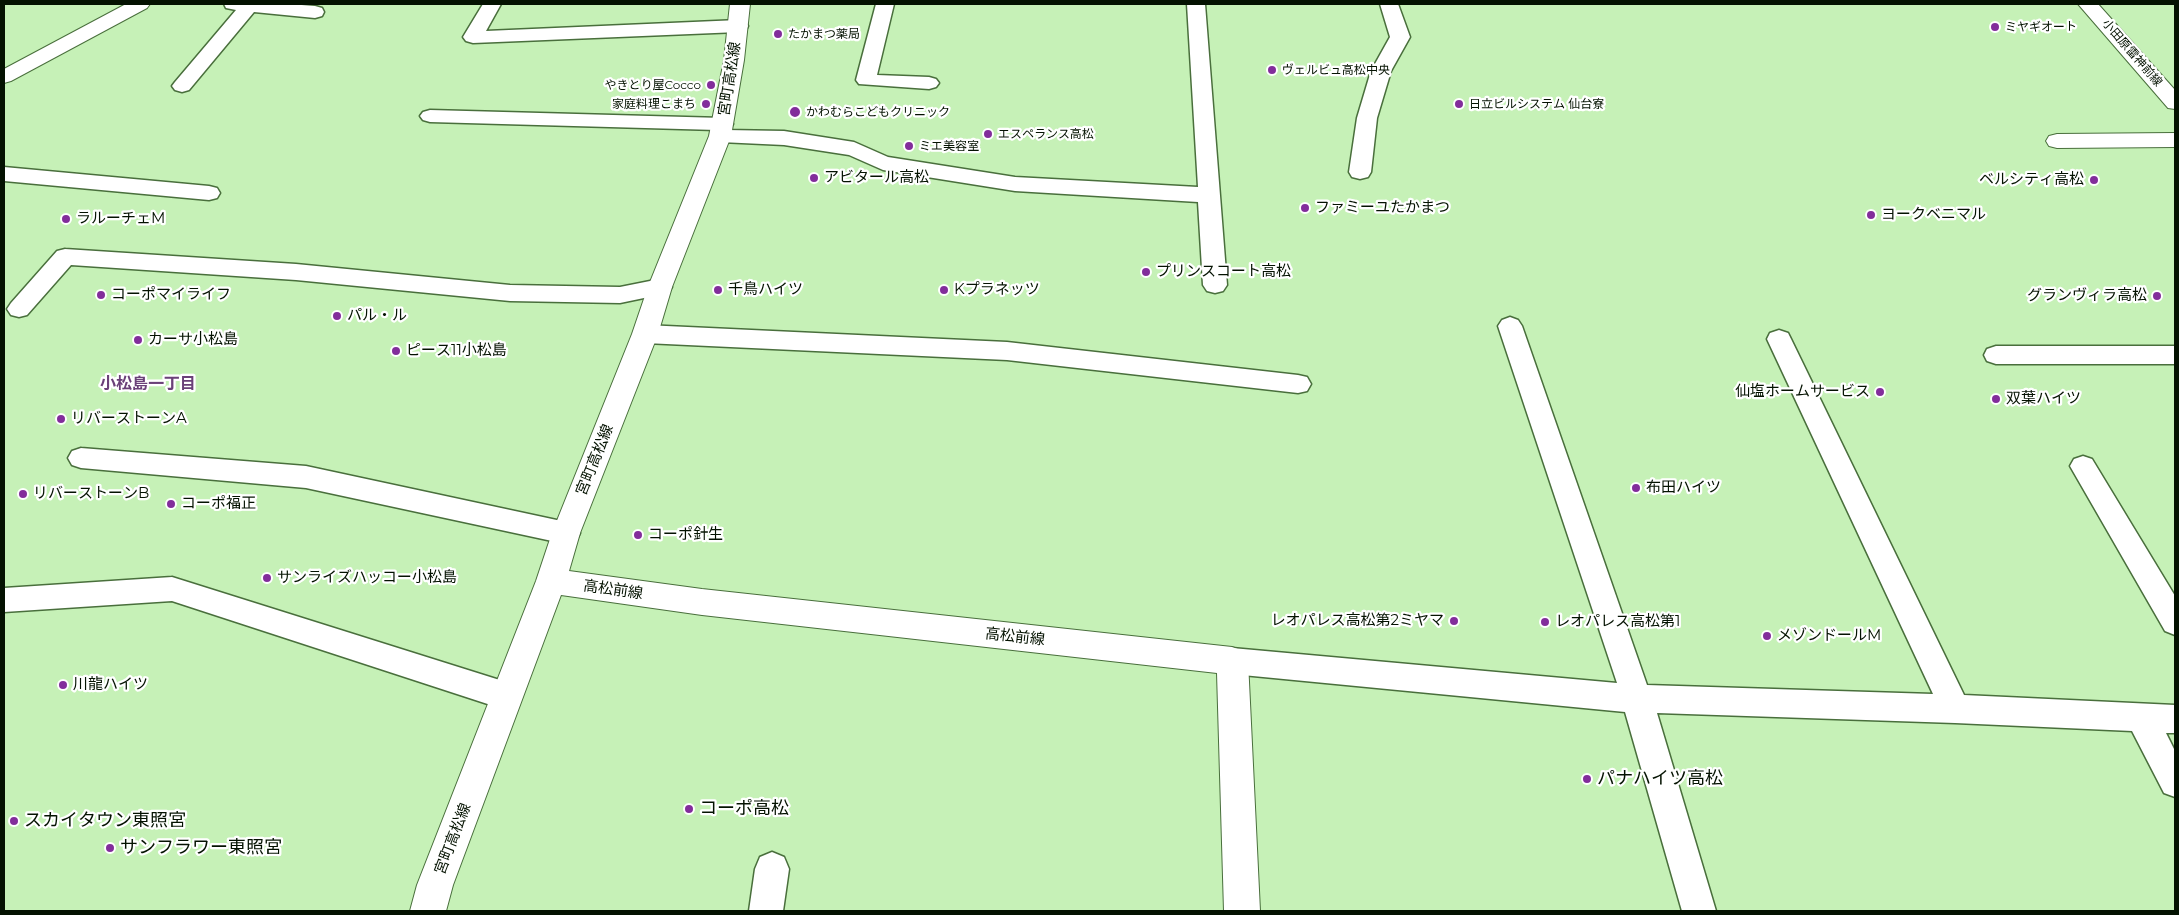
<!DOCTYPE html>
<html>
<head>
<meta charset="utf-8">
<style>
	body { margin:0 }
	#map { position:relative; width:2179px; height:915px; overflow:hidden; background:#c6f1b7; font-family:Montserrat,sans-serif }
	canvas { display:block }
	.frame { position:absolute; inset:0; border:5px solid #041201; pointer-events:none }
</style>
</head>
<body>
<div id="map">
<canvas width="2179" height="915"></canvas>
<div class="frame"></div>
</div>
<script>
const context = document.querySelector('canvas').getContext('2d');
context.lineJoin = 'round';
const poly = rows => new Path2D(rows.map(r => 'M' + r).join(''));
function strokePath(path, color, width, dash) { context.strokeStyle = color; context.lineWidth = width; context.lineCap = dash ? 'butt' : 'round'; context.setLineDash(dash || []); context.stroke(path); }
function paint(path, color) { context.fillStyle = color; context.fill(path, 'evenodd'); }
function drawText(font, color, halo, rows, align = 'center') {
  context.font = font + ' Montserrat,"Noto Sans JP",sans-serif'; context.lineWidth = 4.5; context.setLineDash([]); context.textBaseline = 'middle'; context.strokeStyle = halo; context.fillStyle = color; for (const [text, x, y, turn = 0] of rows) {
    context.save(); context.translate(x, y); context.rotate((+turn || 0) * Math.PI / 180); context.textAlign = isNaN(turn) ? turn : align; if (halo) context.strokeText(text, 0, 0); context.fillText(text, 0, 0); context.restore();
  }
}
const lane = poly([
	[224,4,288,4,315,6,322,8,324,12,322,16,315,18,254,12,189,90,182,92,175,90,172,86,175,82,236,10,226,8,224,4],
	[483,4,501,4,486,31,739,20,746,22,748,26,746,30,739,32,473,43,466,41,463,37,483,4],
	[876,4,894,4,877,75,929,77,936,79,939,83,936,87,929,89,859,84,856,80,876,4],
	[1187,4,1205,4,1227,285,1223,291,1215,293,1207,291,1203,285,1198,202,1015,191,883,170,849,155,784,145,720,142,713,141,710,136,713,131,717,130,430,122,423,120,420,116,423,112,430,110,723,118,730,120,733,124,730,128,726,130,784,131,854,142,888,157,1015,177,1198,187,1187,4],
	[1380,4,1398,4,1410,37,1391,71,1377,118,1371,172,1368,177,1360,179,1352,177,1349,172,1357,118,1371,71,1390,37,1380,4],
	[4,167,209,186,217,188,220,193,217,198,209,200,4,181,4,167],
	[65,249,296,264,510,285,620,287,660,279,668,281,672,287,668,293,620,303,510,301,296,280,71,265,27,315,19,317,11,315,7,309,11,303,57,251,65,249],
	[1510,317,1518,320,1522,326,1647,685,1933,694,1767,339,1770,333,1779,330,1788,333,1791,339,1964,695,2175,705,2175,733,2166,733,2175,751,2175,797,2164,793,2132,731,1955,723,1657,713,1716,911,1682,911,1625,712,1232,674,1221,670,1217,661,1221,652,1232,648,1617,683,1498,326,1502,320,1510,317],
	[645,325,1007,342,1298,375,1307,377,1311,384,1307,391,1298,393,1007,360,645,343,636,340,633,334,636,328,645,325],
	[1996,346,2175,346,2175,364,1996,364,1987,361,1984,355,1987,349,1996,346],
	[81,448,306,466,566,522,576,525,580,533,576,541,566,544,306,488,81,468,72,465,68,458,72,451,81,448],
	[2083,456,2092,459,2175,596,2175,635,2165,631,2070,466,2074,459,2083,456],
	[172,577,506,682,517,686,521,696,517,706,506,710,172,601,4,612,4,588,172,577],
	[772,852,784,857,789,869,783,911,749,911,755,869,760,857,772,852]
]);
const street = poly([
	[126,4,150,4,147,8,11,81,4,83,4,69,126,4],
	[730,4,750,4,744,60,731,136,672,287,658,334,580,533,569,571,702,589,1232,647,1243,651,1248,661,1260,911,1224,911,1217,673,702,615,561,595,453,885,446,911,410,911,417,885,536,581,552,533,632,334,648,287,709,136,724,60,730,4],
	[2078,4,2098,4,2175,90,2175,109,2168,108,2078,4],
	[2175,133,2175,147,2057,148,2049,146,2046,141,2049,136,2057,134,2175,133]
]);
strokePath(lane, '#496f3c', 3);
strokePath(street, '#496f3c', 2);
paint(lane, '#fff');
paint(street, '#fff');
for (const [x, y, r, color] of [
	[1995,27,5,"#822d9b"],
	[778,34,5,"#822d9b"],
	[1272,70,5,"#822d9b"],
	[711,85,5,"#822d9b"],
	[706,104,5,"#822d9b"],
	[1459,104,5,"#822d9b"],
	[795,112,6,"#822d9b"],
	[988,134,5,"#822d9b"],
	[909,146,5,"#822d9b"],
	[814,178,5,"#822d9b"],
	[2094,180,5,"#822d9b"],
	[1305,208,5,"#822d9b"],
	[1871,215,5,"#822d9b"],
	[66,219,5,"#822d9b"],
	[1146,272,5,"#822d9b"],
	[718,290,5,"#822d9b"],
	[944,290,5,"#822d9b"],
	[101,295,5,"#822d9b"],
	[2157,296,5,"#822d9b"],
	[337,316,5,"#822d9b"],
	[138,340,5,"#822d9b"],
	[396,351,5,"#822d9b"],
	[1880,392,5,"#822d9b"],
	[1996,399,5,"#822d9b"],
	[61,419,5,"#822d9b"],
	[1636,488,5,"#822d9b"],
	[23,494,5,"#822d9b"],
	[171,504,5,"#822d9b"],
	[638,535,5,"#822d9b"],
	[267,578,5,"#822d9b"],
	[1454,621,5,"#822d9b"],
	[1545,622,5,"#822d9b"],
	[1767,636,5,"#822d9b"],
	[63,685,5,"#822d9b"],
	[1587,779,5,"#822d9b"],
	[689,809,5,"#822d9b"],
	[14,821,5,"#822d9b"],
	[110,848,5,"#822d9b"]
]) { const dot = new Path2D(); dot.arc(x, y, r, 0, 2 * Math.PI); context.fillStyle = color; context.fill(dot); strokePath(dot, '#fff', 2); }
drawText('12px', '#041201', '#fff', [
	["ミヤギオート",2005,27],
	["たかまつ薬局",788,34],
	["ヴェルビュ高松中央",1282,70],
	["やきとり屋Cocco",701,85,"right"],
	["家庭料理こまち",696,104,"right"],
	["日立ビルシステム 仙台寮",1469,104],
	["かわむらこどもクリニック",806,112],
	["エスペランス高松",998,134],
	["ミエ美容室",919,146]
], 'left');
drawText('12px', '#041201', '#fff', [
	["小田原雷神前線",2132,53,49]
]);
drawText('15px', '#041201', '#fff', [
	["宮町高松線",730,79,-81],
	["宮町高松線",595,460,-68],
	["高松前線",613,590,8],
	["高松前線",1015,637,6],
	["宮町高松線",453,839,-69]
]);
drawText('15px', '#041201', '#fff', [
	["アビタール高松",824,178],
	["ベルシティ高松",2084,180,"right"],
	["ファミーユたかまつ",1315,208],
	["ヨークベニマル",1881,215],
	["ラルーチェM",76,219],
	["プリンスコート高松",1156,272],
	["千鳥ハイツ",728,290],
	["Kプラネッツ",954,290],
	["コーポマイライフ",111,295],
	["グランヴィラ高松",2147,296,"right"],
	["パル・ル",347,316],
	["カーサ小松島",148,340],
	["ピース11小松島",406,351],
	["仙塩ホームサービス",1870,392,"right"],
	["双葉ハイツ",2006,399],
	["リバーストーンA",71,419],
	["布田ハイツ",1646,488],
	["リバーストーンB",33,494],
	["コーポ福正",181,504],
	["コーポ針生",648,535],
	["サンライズハッコー小松島",277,578],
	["レオパレス高松第2ミヤマ",1444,621,"right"],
	["レオパレス高松第1",1555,622],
	["メゾンドールM",1777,636],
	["川龍ハイツ",73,685]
], 'left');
drawText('bold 16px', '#6a4078', '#fff', [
	["小松島一丁目",148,384]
]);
drawText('18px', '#041201', '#fff', [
	["パナハイツ高松",1597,779],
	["コーポ高松",699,809],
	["スカイタウン東照宮",24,821],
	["サンフラワー東照宮",120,848]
], 'left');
</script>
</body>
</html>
